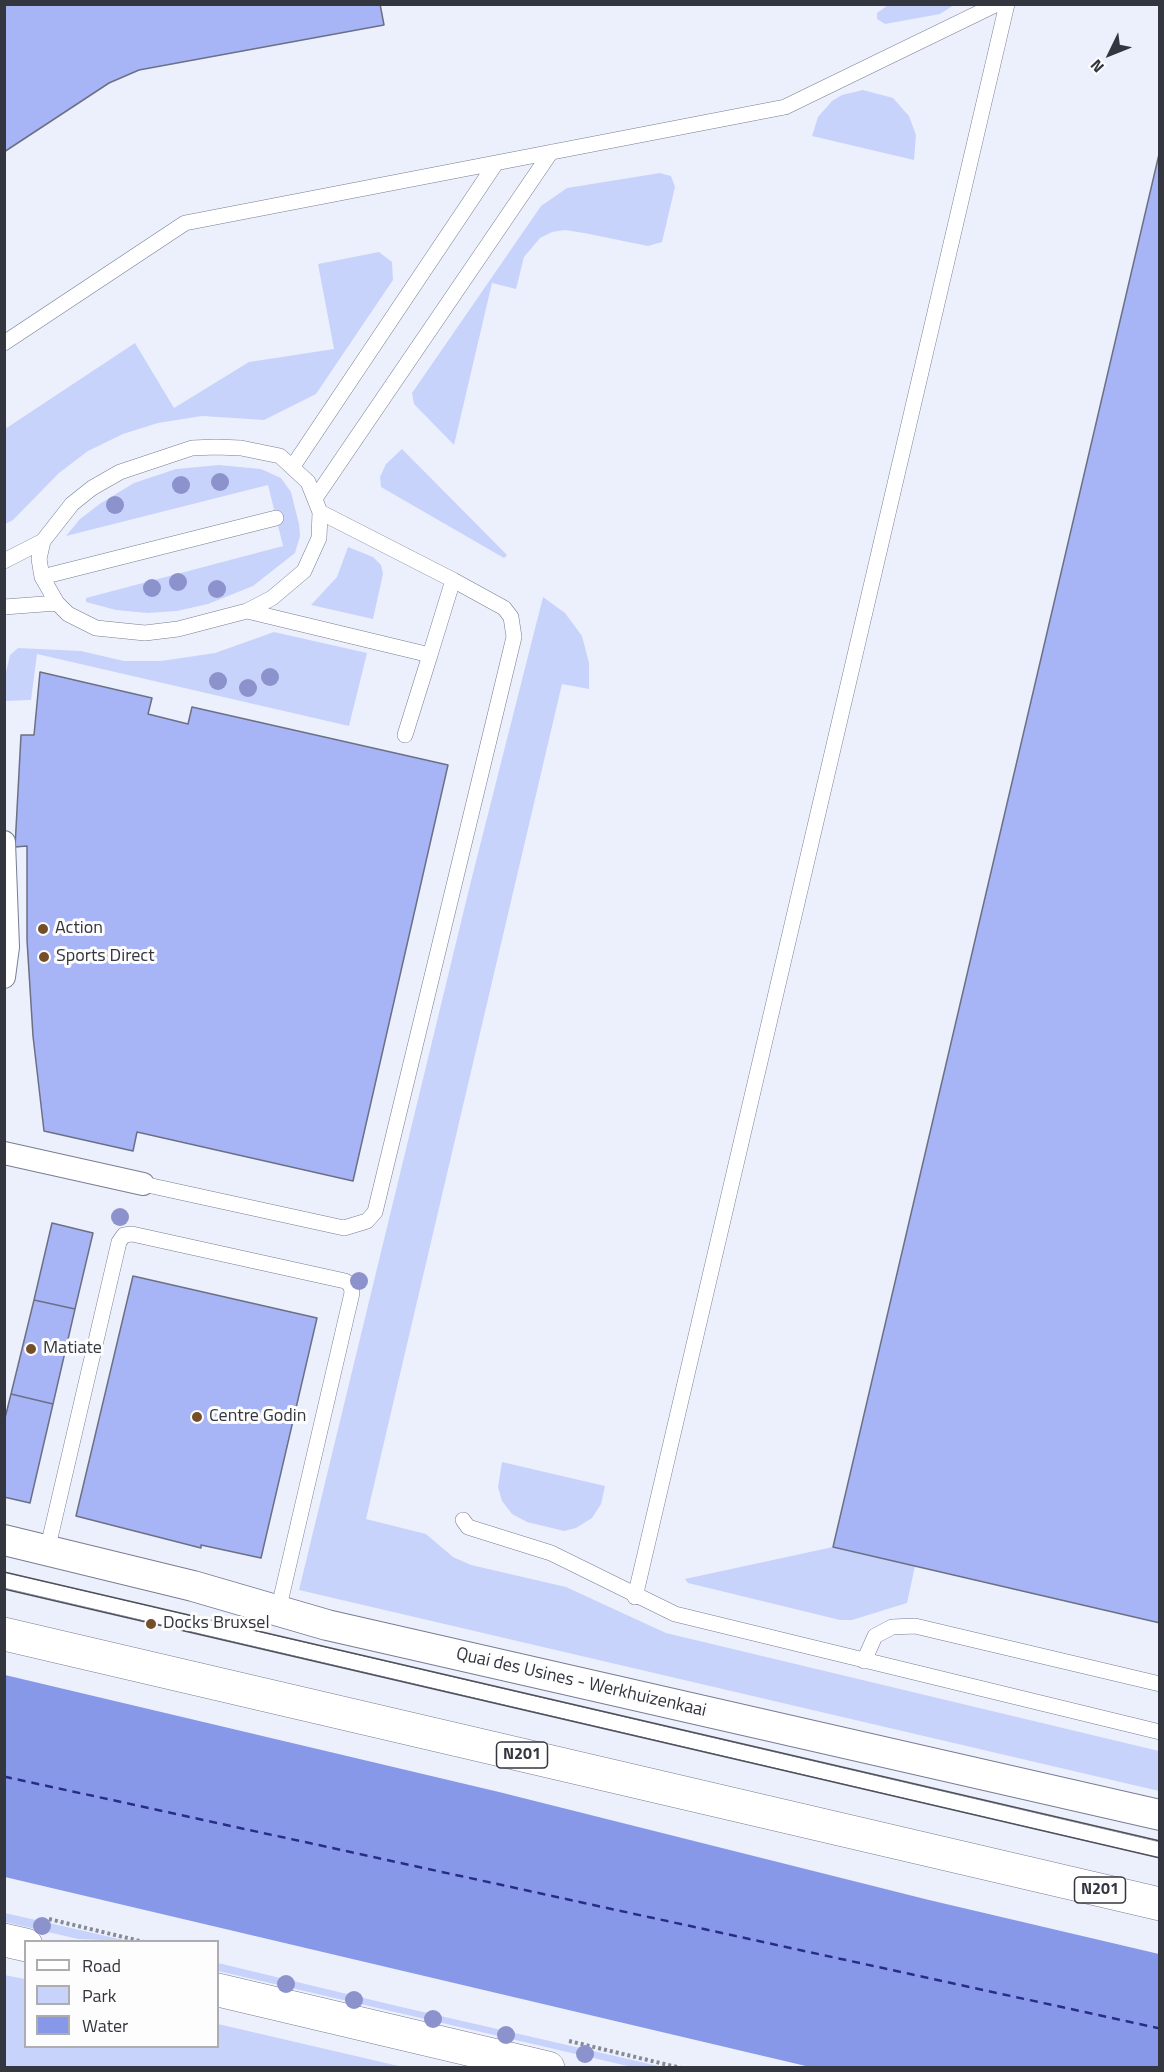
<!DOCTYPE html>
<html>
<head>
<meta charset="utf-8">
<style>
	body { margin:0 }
	#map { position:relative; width:1164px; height:2072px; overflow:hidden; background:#ecf0fd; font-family:"Titillium Web",sans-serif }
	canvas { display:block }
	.frame { position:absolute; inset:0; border:6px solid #34363f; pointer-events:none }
	.legend { position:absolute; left:24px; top:1940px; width:195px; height:108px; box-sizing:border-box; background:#fdfdfd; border:2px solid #adadb1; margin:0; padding:8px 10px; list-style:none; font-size:18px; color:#34363f }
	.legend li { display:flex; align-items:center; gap:12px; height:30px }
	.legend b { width:30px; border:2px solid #adadb1 }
	.north { position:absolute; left:1080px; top:24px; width:60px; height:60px; -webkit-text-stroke:4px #fdfdfd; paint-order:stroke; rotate:227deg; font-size:16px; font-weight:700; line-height:24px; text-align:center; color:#34363f }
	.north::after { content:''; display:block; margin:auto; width:21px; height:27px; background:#34363f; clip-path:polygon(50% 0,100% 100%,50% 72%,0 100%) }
</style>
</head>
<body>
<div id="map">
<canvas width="1164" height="2072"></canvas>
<div class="frame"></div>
<ul class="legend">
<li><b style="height:8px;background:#fff"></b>Road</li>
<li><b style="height:16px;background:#c8d3fc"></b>Park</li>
<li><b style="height:16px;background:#8898e8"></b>Water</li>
</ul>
<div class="north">N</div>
</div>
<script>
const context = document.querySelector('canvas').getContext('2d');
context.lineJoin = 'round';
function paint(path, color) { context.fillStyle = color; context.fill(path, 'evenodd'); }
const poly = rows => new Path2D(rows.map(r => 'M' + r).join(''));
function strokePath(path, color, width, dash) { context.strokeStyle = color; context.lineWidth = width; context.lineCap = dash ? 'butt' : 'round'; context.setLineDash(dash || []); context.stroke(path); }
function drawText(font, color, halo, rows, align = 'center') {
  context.font = font + ' "Titillium Web",sans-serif'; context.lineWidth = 6; context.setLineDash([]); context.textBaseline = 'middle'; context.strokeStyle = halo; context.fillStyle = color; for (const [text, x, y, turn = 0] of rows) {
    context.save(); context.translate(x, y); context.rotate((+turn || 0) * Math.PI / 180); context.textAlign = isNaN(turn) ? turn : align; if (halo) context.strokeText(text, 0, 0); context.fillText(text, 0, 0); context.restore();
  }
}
paint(poly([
	[888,5,888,4,954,5,940,14,885,24,877,19,877,13],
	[863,90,893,98,909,116,916,135,914,160,812,136,818,117,832,101,842,95],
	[660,173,671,176,675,187,662,242,648,246,584,233,565,230,552,232,540,238,524,257,516,289,492,283,454,445,414,404,412,393,541,206,567,188],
	[379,252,392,262,393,280,316,394,264,420,202,416,158,423,123,434,88,451,59,473,13,520,5,524,5,429,135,343,174,408,249,362,334,349,318,264],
	[402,449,507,555,504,558,381,487,380,477,386,464],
	[219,465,261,469,281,478,291,492,299,524,300,536,295,553,253,586,208,604,177,611,147,613,116,610,86,602,86,598,283,546,268,485,66,536,80,519,101,503,134,483,176,469],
	[348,547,373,557,381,565,383,574,373,619,311,605,337,577],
	[543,597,565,613,582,636,589,663,589,689,562,684,366,1519,426,1534,453,1557,471,1565,566,1587,666,1633,1159,1751,1159,1791,299,1590,470,885],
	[274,632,367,653,349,726,37,654,31,700,5,701,5,676,10,655,18,648,81,651,124,661,161,661,215,653],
	[502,1462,605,1486,601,1504,592,1518,576,1528,564,1531,527,1522,512,1514,502,1501,498,1487],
	[833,1547,915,1566,907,1603,852,1620,840,1620,688,1583,685,1579],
	[5,1913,80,1930,128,1941,78,1939,5,1922],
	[218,1963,397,2006,663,2067,632,2067,218,1971],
	[4,1975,25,1979,26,2046,218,2046,218,2024,403,2067,5,2067]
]), '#c8d3fc');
paint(poly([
	[5,1675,499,1792,929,1900,1159,1954,1159,2067,810,2067,5,1877]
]), '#8898e8');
strokePath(poly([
	[4,1776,1160,2028],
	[4,1777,1160,2029]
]), '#282c87', 1.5, [8, 6]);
const building = poly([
	[4,4,380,4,384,25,139,70,109,83,4,152,4,4],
	[1160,150,1160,1623,833,1547,1160,150],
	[40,672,152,698,148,714,188,724,192,707,448,765,353,1181,137,1132,133,1151,44,1131,33,1036,27,940,27,846,15,847,21,735,34,735,40,672],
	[52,1223,93,1233,75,1309,34,1300,52,1223],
	[133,1276,317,1318,261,1558,201,1545,201,1548,76,1516,133,1276],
	[34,1300,75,1309,53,1404,11,1394,34,1300],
	[11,1394,53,1404,30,1503,4,1497,4,1422,11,1394]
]);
paint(building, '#a7b5f7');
strokePath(building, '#6b7084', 1.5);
const service = poly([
	[4,343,185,223,785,107,997,4],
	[216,447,241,448,280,456,308,482,320,512,319,538,304,571,272,598,247,611,178,629,145,633,96,628,68,614,57,603,42,577,39,559,43,541,72,504,92,488,120,472,192,448,216,447],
	[293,466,496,163],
	[316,497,551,152],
	[4,561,43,541],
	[42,577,276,518],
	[4,607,57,603],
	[247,611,430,655,453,580,320,512],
	[405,735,430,655],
	[143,1184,344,1228,367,1221,375,1212,514,637,511,617,504,608,453,580],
	[463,1520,468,1527,551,1553,675,1614,1160,1732],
	[47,1551,119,1242,124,1235,132,1234,345,1281,351,1285,352,1293,278,1611],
	[4,1580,1160,1850],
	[635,1597,1007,4],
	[864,1661,875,1636,892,1627,915,1626,1160,1684]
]);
const pedestrian = poly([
	[4,842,8,947],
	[4,946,8,947,4,977],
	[4,1153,143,1184]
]);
const minor = poly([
	[4,1540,193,1586,327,1625,1160,1815]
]);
const secondary = poly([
	[4,1940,26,1945],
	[218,1990,548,2068]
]);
const primary = poly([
	[4,1634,1160,1904]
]);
strokePath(service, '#787d91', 16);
strokePath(pedestrian, '#787d91', 24);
strokePath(minor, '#787d91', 32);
strokePath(secondary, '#787d91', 34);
strokePath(primary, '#787d91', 34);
strokePath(poly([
	[49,1919,144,1942],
	[569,2041,681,2068]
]), '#878a95', 4, [3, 3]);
strokePath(service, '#fff', 15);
strokePath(pedestrian, '#fff', 22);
strokePath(minor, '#fff', 30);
strokePath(secondary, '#fff', 33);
strokePath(primary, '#fff', 33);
strokePath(poly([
	[4,1572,1160,1841],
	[4,1589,1160,1858]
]), '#4e505a', 1.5);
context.fillStyle = '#8c92cc';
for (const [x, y] of [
	[220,482],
	[181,485],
	[115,505],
	[178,582],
	[152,588],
	[217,589],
	[270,677],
	[218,681],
	[248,688],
	[120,1217],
	[359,1281],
	[42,1926],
	[286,1984],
	[354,2000],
	[433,2019],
	[506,2035],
	[585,2054]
]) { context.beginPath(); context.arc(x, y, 9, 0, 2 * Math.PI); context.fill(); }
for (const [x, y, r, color] of [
	[43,929,6,"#744f2a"],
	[44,957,6,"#744f2a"],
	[31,1349,6,"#744f2a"],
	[197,1417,6,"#744f2a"],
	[151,1624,6,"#744f2a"]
]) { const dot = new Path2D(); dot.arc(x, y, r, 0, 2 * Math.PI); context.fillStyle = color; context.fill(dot); strokePath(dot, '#fdfdfd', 2); }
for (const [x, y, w] of [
	[522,1755,51],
	[1100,1890,51]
]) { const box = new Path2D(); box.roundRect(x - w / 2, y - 13, w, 26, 4.5); context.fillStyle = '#fdfdfd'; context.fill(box); strokePath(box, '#34363f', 1.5); }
drawText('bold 16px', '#34363f', null, [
	["N201",522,1755],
	["N201",1100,1890]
]);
drawText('18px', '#34363f', '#fdfdfd', [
	["Action",55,929],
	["Sports Direct",56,957],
	["Matiate",43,1349],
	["Centre Godin",209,1417],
	["Docks Bruxsel",163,1624]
], 'left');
drawText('18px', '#34363f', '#fdfdfd', [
	["Quai des Usines - Werkhuizenkaai",581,1683,13]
]);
</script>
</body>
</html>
